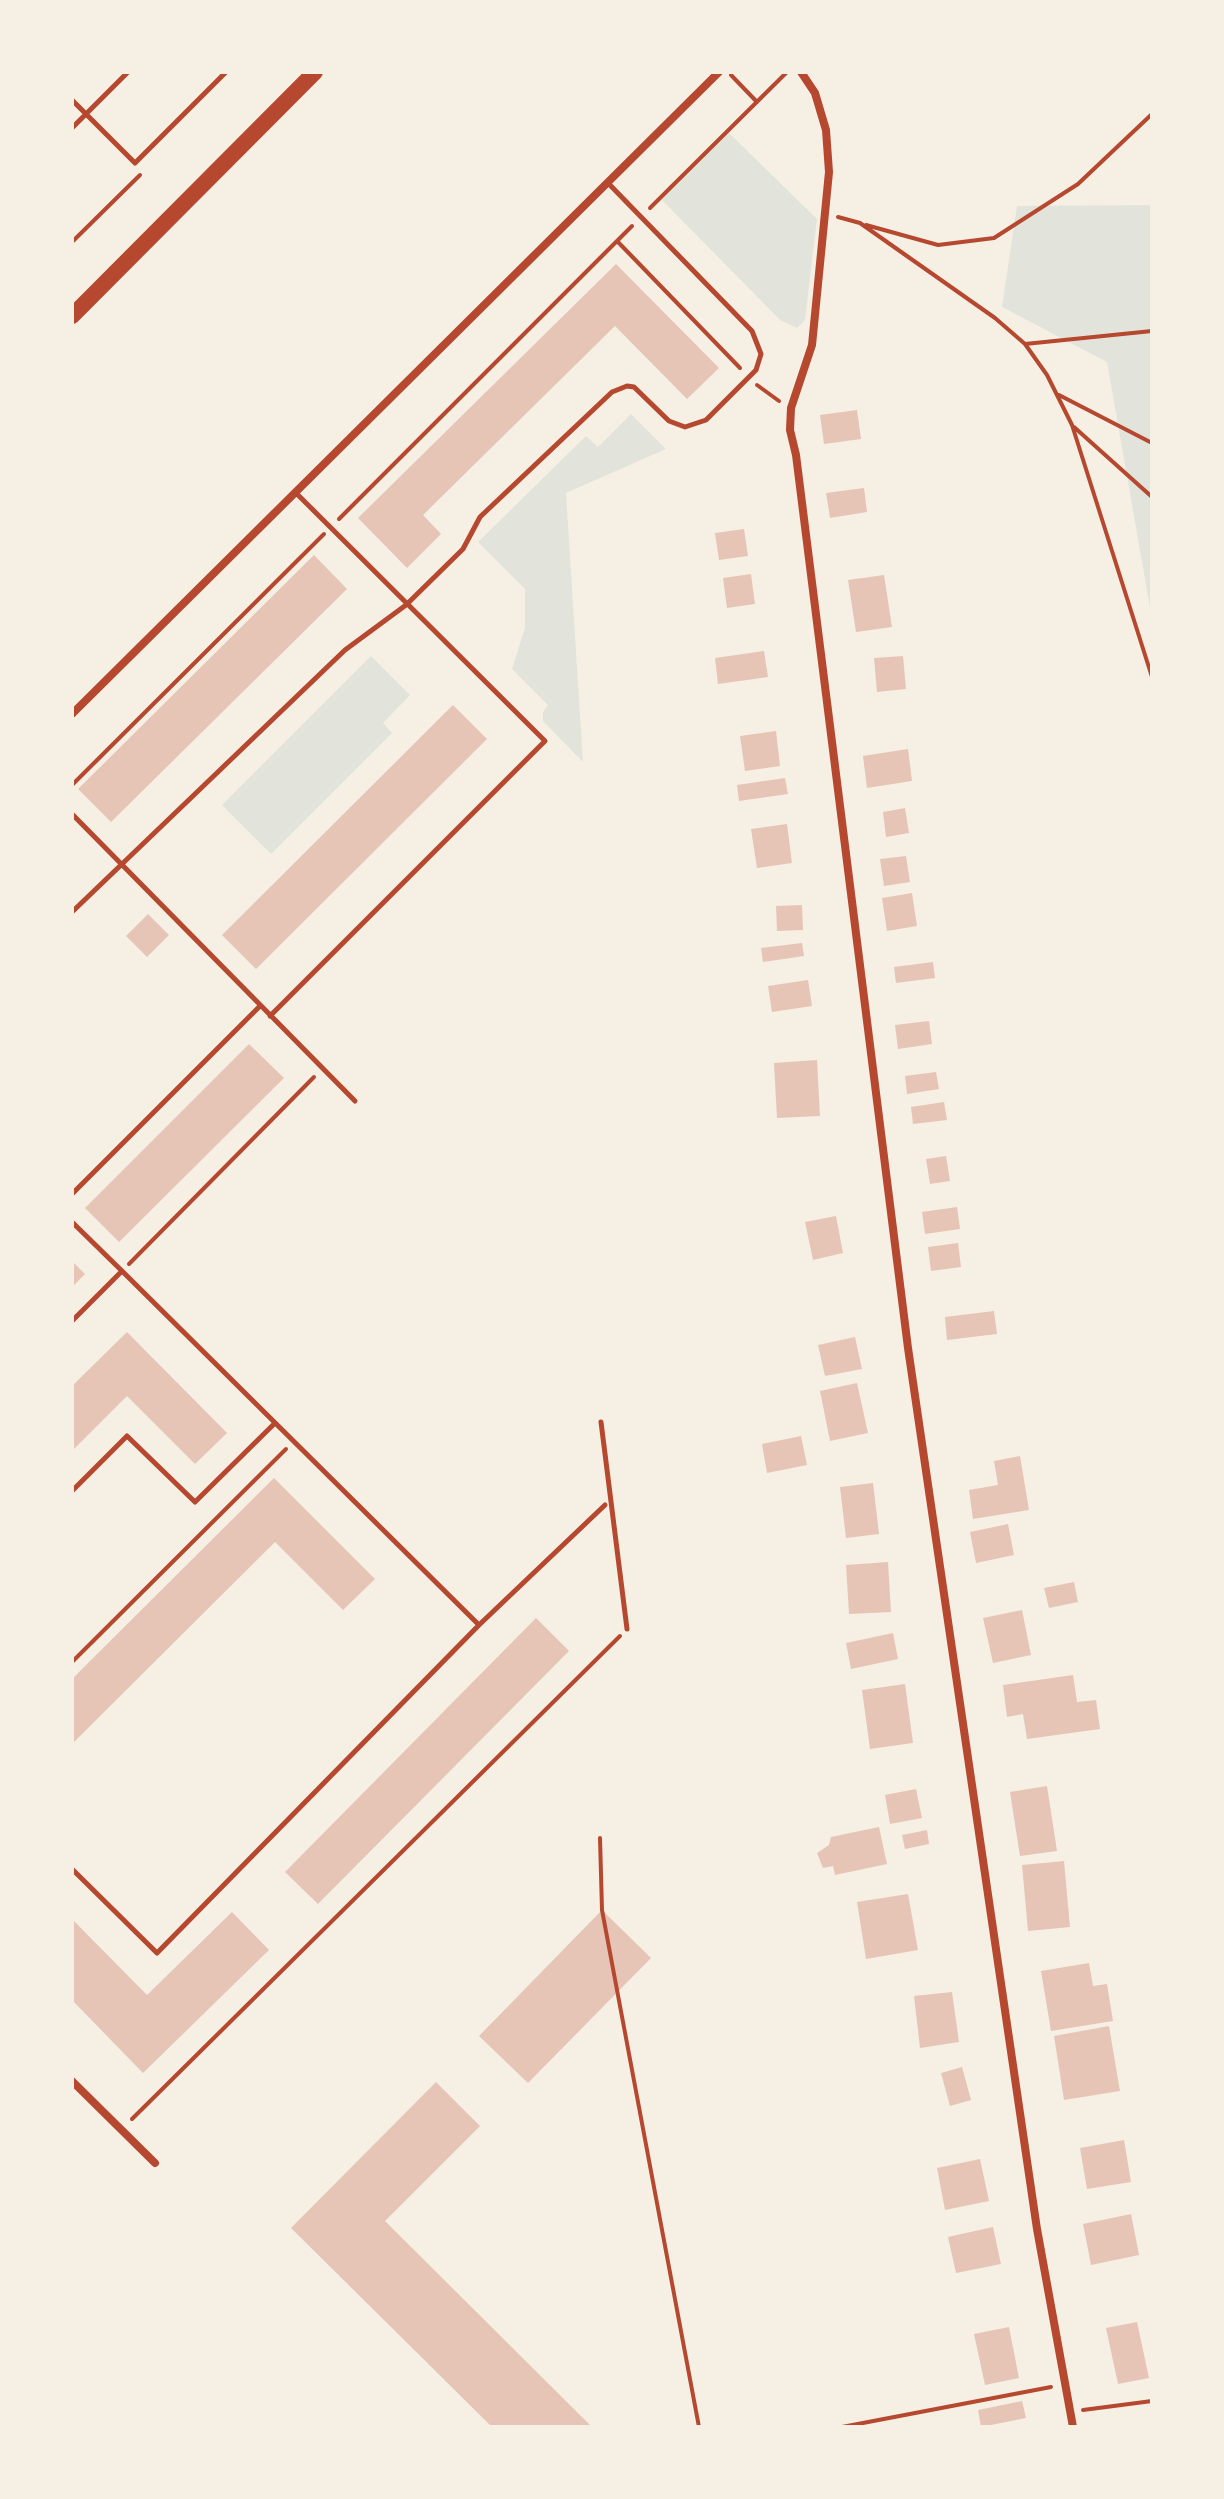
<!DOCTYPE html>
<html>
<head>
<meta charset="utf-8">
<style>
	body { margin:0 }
	#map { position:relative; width:1224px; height:2499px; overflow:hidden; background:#f6efe4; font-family:"DejaVu Sans",sans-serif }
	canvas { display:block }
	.frame { position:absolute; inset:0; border:74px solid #f6efe4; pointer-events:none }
</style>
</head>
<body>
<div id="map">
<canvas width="1224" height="2499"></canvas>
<div class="frame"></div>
</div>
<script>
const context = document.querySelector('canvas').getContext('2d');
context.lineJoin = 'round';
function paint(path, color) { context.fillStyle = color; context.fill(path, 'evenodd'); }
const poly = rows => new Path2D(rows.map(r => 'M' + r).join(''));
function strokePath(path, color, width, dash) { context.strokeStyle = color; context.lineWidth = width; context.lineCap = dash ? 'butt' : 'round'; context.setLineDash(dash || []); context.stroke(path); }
paint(poly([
	[729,133,817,219,805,320,797,328,780,320,662,200],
	[1152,205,1152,619,1107,362,1002,307,1017,206],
	[631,414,666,449,566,493,583,762,543,721,543,712,548,705,512,669,525,628,525,589,478,542,586,436,598,447],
	[371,656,410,695,383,723,392,733,271,854,222,805]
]), '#e2e4dc');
paint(poly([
	[616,264,719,368,687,399,615,326,423,515,441,534,407,568,358,518],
	[857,410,861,439,824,444,820,415],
	[864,488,867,512,830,518,826,493],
	[744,529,748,556,719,560,715,533],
	[314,555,347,589,111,822,78,789],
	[751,574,755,604,727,608,723,578],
	[884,575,892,627,856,632,848,580],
	[764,651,768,677,718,684,715,658],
	[903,656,906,689,877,692,874,658],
	[453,705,487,739,256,969,222,935],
	[776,731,780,766,745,771,740,736],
	[908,749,912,781,867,788,863,756],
	[785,778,788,794,739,801,737,785],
	[905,808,909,833,886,837,883,812],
	[787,824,792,863,757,868,751,829],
	[906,856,910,882,884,886,880,859],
	[912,893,917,926,887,931,882,898],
	[802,905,803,930,777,931,776,906],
	[148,914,169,935,147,957,126,936],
	[802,943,804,956,763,962,761,948],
	[933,962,935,978,896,983,894,967],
	[808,980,812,1006,772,1012,768,986],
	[929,1021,932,1044,898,1049,895,1025],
	[249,1044,284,1078,119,1242,85,1208],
	[817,1060,820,1116,777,1118,774,1063],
	[936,1072,939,1089,907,1094,905,1076],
	[944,1102,947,1120,913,1124,911,1107],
	[946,1156,950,1181,930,1184,926,1159],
	[957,1207,960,1229,925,1234,922,1212],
	[836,1216,843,1253,813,1260,805,1222],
	[958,1243,961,1267,931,1271,928,1247],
	[72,1261,85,1274,72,1287],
	[994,1311,997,1334,947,1340,945,1317],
	[127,1332,227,1433,195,1464,127,1396,72,1451,72,1386],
	[855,1337,862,1369,825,1376,818,1345],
	[857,1383,868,1433,830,1441,820,1391],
	[801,1436,807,1465,767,1473,762,1444],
	[1020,1456,1029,1510,973,1519,969,1490,998,1485,994,1461],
	[274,1478,375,1579,343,1610,275,1542,72,1744,72,1679],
	[873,1483,879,1534,846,1538,840,1487],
	[1008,1524,1014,1555,976,1563,970,1532],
	[888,1562,891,1612,849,1614,846,1565],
	[1074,1582,1078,1602,1049,1608,1044,1588],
	[1022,1610,1031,1655,993,1663,983,1618],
	[536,1618,569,1651,318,1904,285,1872],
	[893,1633,898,1659,851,1669,846,1643],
	[1073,1675,1077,1702,1096,1700,1100,1729,1027,1739,1023,1714,1007,1717,1003,1685],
	[905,1684,913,1743,870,1749,862,1690],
	[1047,1786,1057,1851,1020,1856,1010,1792],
	[916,1789,922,1818,890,1824,885,1795],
	[879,1827,887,1864,835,1875,833,1866,823,1868,817,1853,829,1845,831,1837],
	[927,1830,929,1844,905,1849,902,1835],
	[1064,1861,1070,1927,1028,1931,1022,1865],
	[908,1894,918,1950,866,1959,857,1902],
	[602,1910,651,1958,528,2083,479,2036],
	[232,1912,269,1950,143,2073,72,2000,72,1919,147,1995],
	[1089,1963,1093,1986,1107,1984,1113,2021,1051,2031,1041,1971],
	[952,1992,959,2042,920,2048,914,1996],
	[1109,2026,1120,2091,1064,2100,1054,2036],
	[962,2067,971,2100,950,2106,941,2073],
	[436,2082,480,2126,385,2221,592,2427,492,2427,291,2228],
	[1124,2140,1131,2182,1087,2189,1080,2148],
	[980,2159,989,2201,945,2210,937,2168],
	[1131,2214,1139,2255,1091,2265,1083,2224],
	[993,2227,1001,2264,956,2273,948,2237],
	[1137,2322,1149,2378,1118,2384,1106,2328],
	[1009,2327,1019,2378,985,2385,974,2334],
	[1022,2401,1026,2418,981,2427,978,2410]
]), '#e6c5b7');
strokePath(poly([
	[731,75,757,102],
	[650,208,787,72],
	[838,217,860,223,995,318,1025,344,1047,375,1072,425,1152,677],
	[866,225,938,245,994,238,1078,184,1152,114],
	[72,242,140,175],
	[618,242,740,368],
	[1025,344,1152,331],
	[757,385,779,401],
	[1059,395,1152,443],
	[1074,427,1152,497],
	[339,519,632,226],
	[72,785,324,534],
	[129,1264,314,1077],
	[72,1662,286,1449],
	[600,1838,602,1910,699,2427],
	[132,2119,620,1636],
	[1083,2410,1152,2401],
	[842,2427,1051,2387]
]), '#b5482f', 4);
strokePath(poly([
	[72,100,135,163,226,72],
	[72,128,128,72],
	[72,814,355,1101],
	[72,912,345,650,406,605,463,549,480,517,612,392,627,386,634,387,669,421,685,427,706,420,756,370,761,354,752,331,608,183],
	[270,1016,545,741,295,492],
	[72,1194,260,1006],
	[72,1222,122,1271,72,1321],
	[122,1271,479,1625],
	[601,1422,627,1629],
	[72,1491,127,1436,195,1502,275,1423],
	[72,1869,157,1953,479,1625,605,1505]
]), '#b5482f', 5);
strokePath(poly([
	[801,72,815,93,826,130,829,172,812,345,791,408,790,430,796,455,908,1348,1037,2229,1073,2427],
	[72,714,719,72],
	[72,2081,155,2163]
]), '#b5482f', 8);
strokePath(poly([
	[72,316,315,72]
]), '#b5482f', 16);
</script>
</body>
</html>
